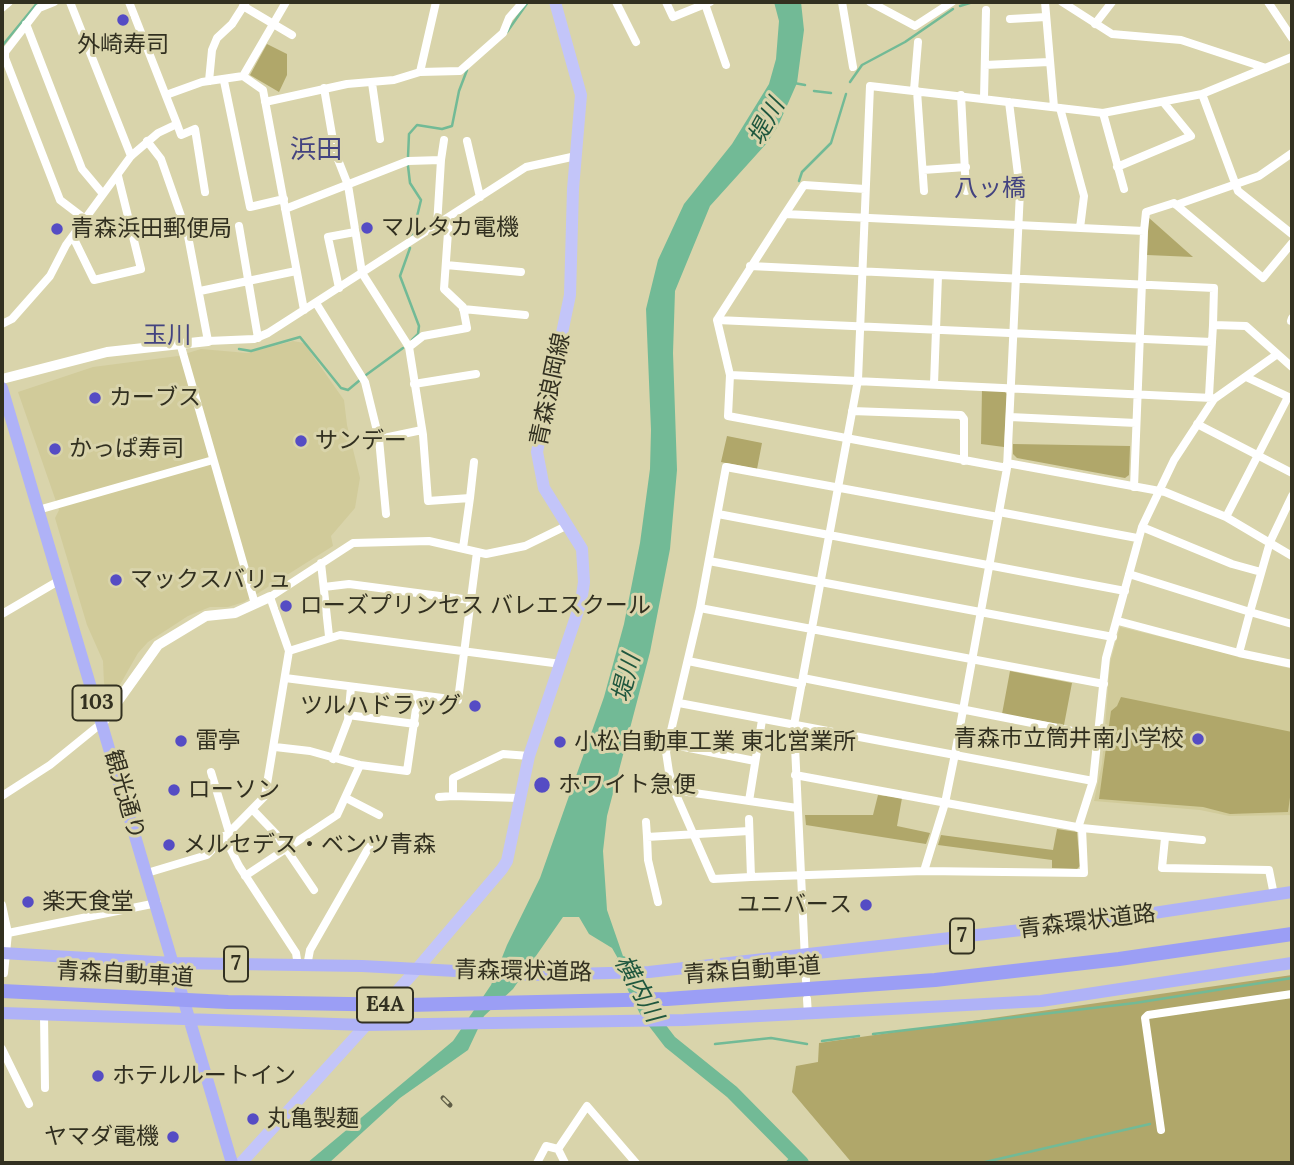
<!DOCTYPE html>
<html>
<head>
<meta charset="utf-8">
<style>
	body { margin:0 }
	#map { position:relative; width:1294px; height:1165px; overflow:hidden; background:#d9d4ab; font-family:Lora,serif }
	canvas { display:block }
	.frame { position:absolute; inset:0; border:4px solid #323020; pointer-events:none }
</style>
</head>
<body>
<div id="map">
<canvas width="1294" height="1165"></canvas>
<div class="frame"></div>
</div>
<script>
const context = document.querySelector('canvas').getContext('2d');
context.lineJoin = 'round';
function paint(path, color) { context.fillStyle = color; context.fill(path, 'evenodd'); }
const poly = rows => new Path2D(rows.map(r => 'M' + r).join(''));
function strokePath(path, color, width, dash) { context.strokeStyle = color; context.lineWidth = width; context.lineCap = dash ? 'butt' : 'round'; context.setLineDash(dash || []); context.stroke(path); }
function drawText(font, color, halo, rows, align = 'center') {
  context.font = font + ' Lora,"Noto Sans JP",serif'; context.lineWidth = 6; context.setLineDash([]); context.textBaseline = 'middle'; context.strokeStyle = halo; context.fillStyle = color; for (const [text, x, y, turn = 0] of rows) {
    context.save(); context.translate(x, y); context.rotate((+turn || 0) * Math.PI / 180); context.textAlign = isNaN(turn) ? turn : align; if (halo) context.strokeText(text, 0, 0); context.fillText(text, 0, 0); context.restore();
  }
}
paint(poly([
	[293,341,304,343,344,400,347,425,360,478,355,508,331,536,333,546,244,602,228,607,210,607,188,616,148,642,138,653,113,697,109,696,104,683,103,661,87,625,55,518,59,510,18,392,93,367,178,356,201,349,247,353],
	[1120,627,1292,669,1292,815,1229,816,1200,810,1094,801,1102,764,1110,663]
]), '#d1cb9a');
paint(poly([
	[267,44,287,54,287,75,279,92,250,75],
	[1148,217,1193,257,1147,255],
	[982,389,1003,390,1007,394,1004,447,981,444],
	[727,436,762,443,757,469,721,462],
	[1013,444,1130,446,1129,475,1125,478,1017,458,1013,454],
	[1010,671,1072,683,1064,725,1002,714],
	[1121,697,1292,732,1292,783,1288,812,1230,814,1203,807,1099,799,1111,711,1117,706],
	[878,795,902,798,897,826,930,833,926,844,806,825,805,815,873,815],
	[1057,829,1077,832,1080,866,1077,869,1052,868,1052,860,938,845,941,835,1053,850],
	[1292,975,1292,1163,852,1163,792,1092,796,1066,818,1062,819,1043]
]), '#b0a76a');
paint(poly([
	[774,2,801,2,804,30,797,83,778,126,766,144,710,206,675,291,673,353,677,470,670,549,650,652,607,816,603,851,607,910,633,985,612,948,589,934,579,917,563,917,513,989,484,1016,468,1050,400,1098,329,1163,307,1163,453,1041,491,985,507,945,540,878,604,697,624,624,640,543,650,469,651,430,646,309,658,260,684,204,732,144,769,84,776,59,779,21]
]), '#72ba96');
strokePath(poly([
	[984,2,1006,2],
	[960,6,973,2],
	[507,32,528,2],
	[2,46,38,2],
	[850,82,862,65,905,42,953,9],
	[794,83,805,85],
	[814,91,831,93],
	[408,157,409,134,417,125,442,129,452,126,459,91,467,70],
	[408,166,410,183,421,200,412,237],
	[799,181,802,172,831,143,846,94],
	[410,248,400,276,419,326,418,334,412,340],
	[239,349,251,351,300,337,341,388,348,390,360,380],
	[366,375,403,348],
	[873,1034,1135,1003,1292,978],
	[822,1041,859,1036],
	[715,1044,771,1038,807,1044],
	[675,1046,681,1046],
	[786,1163,795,1155],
	[981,1163,1150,1124]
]), '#72ba96', 2.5);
strokePath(poly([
	[622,963,647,1012,670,1042,732,1092,802,1163]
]), '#72ba96', 14);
strokePath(poly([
	[54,2,39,8,5,52,5,58,60,200,85,219],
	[70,2,131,156],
	[616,2,636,42],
	[666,2,673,17,710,2],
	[842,2,853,67],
	[870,2,915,26,952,2],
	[1045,2,1054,107],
	[1062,2,1112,34,1181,40,1266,68],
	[1268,2,1292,38],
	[705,4,726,65],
	[243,6,292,35],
	[2,8,9,2],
	[1010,19,1046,17],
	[26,24,82,169,103,194],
	[1095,24,1112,2],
	[985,65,1049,62],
	[420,72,436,2],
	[243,76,263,90,304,310],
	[209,81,212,50,217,38,232,24,246,2],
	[224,81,250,207,284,199],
	[372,83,380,139],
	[324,88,335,152,348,185,362,273,409,347,423,435,428,501,470,498,463,548],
	[914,90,918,42],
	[917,91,924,191],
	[1202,94,1238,191,1292,234],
	[166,95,202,82,243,76,286,2],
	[961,95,966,191],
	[984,98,986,10],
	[265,102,347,84,394,80,420,72,460,71,503,33,509,18,523,2],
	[1060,108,1084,196,1080,228],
	[1103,113,1124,189],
	[177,124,181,135,195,129,205,192],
	[147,141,161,159,188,236,208,341,254,339,268,333,526,167,576,156],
	[467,141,480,197],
	[441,160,444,140],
	[1117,167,1191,136,1164,103],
	[923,170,966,167],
	[1176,205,1259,176,1292,153],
	[285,209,408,161,441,160,437,226],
	[785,214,804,185,865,189],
	[239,226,258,338],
	[1144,231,1146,212,1174,203,1263,278,1292,243],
	[73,237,94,280,141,269,118,176],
	[446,265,521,272],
	[750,266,1214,288,1213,325],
	[339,288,328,237,355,232],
	[200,291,296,271],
	[316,303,365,382,379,439,386,514],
	[463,309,525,315],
	[717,320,1212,342,1209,396],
	[1291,321,1292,318],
	[2,324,12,319,50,276,66,245,131,156,158,133,177,124,129,2],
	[1212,342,1213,325,1246,326,1292,367],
	[180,343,255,604],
	[409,347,423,336,467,328,463,307,444,289,449,218],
	[730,375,1212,398],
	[1246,377,1291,398],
	[414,384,476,374],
	[934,384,938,276],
	[852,411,961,415,964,419,964,461],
	[1010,417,1136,423],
	[1197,424,1292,473],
	[379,439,422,430],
	[1007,463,1165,492,1226,517,1292,556],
	[1007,468,728,416,730,375,717,320,785,214,1144,231,1134,487],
	[470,498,474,462],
	[38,510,213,460],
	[999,512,1137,538],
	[718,514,1125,591],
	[1226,517,1288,397],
	[1142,527,1232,564,1261,572],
	[709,561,1113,637],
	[321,563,329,636],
	[1129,574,1250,612,1270,542,1292,496],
	[324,587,349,584,470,600],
	[700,608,1104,684],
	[2,614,60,580],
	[1118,621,1239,653,1292,664],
	[289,651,340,635,561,664],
	[1239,653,1250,612,1292,624],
	[688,661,802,684],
	[285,678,458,700,477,552],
	[803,678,1098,736],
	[679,703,1093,781],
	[348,715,415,724],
	[669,744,755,761],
	[275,747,310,751,360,765,407,771,418,695],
	[333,759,348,720,351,687],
	[211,772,229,832],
	[795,775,1082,828,1202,840],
	[674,790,713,879,751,877],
	[2,796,50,765,103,722],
	[439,797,453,796],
	[346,798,379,815],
	[519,798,453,796,453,778,503,754,529,756],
	[749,801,762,720],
	[797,808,674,790,669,772,666,752,700,608,726,467,998,517],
	[253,810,276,834,314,890],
	[749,819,751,877,924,871,1084,873,1082,828],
	[646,822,647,837],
	[1078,828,1093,781,1106,658,1142,527,1174,460,1214,399,1276,355],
	[224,836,239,866,296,953,298,966],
	[1165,838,1162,868,1269,870,1274,895],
	[924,871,945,803,955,754,1007,468,1020,191,1009,102],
	[147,873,207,855,265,796,289,651,270,597,353,543,429,541,486,554,525,546,568,525],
	[245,876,337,815,360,765],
	[658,902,648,860,647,837,749,831],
	[2,905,8,933,4,973],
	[8,933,157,903],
	[307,966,310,950,369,847],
	[806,981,794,725,858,380,870,86,1103,113,1202,94,1292,57],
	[807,999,808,1015],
	[44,1015,45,1088],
	[2,1049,29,1104],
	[1161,1130,1145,1018,1148,1015,1292,994],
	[537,1163,546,1146,558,1149],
	[565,1163,558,1149,587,1106,636,1163]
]), '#fff', 8);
strokePath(poly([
	[2,379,107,352,208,341],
	[103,722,158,645,206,616,235,613,270,597]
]), '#fff', 10);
strokePath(poly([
	[241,1163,417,969,502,869,507,861,529,756,581,602,584,582,582,549,544,488,537,452,570,295,573,189,581,95,555,2]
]), '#c3c5f9', 12);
strokePath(poly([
	[2,388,232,1163],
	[2,953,173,963,362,966,531,975,649,972,1101,921,1292,892],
	[2,1013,365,1025,684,1020,1041,1001,1292,963]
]), '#afb2f7', 12);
strokePath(poly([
	[2,991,228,1002,408,1005,667,999,935,980,1119,959,1292,934]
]), '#9b9ef5', 14);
const rail = poly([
	[443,1098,450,1105]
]);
strokePath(rail, '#5f5d46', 5);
strokePath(rail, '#d9d4ab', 2.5, [8]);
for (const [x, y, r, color] of [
	[123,20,7,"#554cc4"],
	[367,228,7,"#554cc4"],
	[57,229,7,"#554cc4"],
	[95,398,7,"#554cc4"],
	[301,441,7,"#554cc4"],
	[55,449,7,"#554cc4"],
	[116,580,7,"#554cc4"],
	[286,606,7,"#554cc4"],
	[475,706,7,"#554cc4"],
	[1198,739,7,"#554cc4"],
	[181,741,7,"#554cc4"],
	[560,742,7,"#554cc4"],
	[542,785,9,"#554cc4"],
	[174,790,7,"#554cc4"],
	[169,845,7,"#554cc4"],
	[28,902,7,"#554cc4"],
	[866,905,7,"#554cc4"],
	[98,1076,7,"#554cc4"],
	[253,1119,7,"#554cc4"],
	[173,1137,7,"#554cc4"]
]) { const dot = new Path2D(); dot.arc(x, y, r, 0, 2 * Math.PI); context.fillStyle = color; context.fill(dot); strokePath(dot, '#d9d4ab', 2.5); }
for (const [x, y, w] of [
	[97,703,49],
	[962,936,24],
	[236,964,24],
	[385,1005,56]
]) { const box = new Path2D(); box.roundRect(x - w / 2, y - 17.5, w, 35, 5); context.fillStyle = '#d9d4ab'; context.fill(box); strokePath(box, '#323020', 2); }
drawText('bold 21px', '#323020', null, [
	["103",97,703],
	["7",962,936],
	["7",236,964],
	["E4A",385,1005]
]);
drawText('23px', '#323020', '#d9d4ab', [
	["外崎寿司",123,45,"center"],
	["マルタカ電機",381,228],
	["青森浜田郵便局",71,229],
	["カーブス",109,398],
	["サンデー",315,441],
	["かっぱ寿司",69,449],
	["マックスバリュ",130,580],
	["ローズプリンセス バレエスクール",300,606],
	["ツルハドラッグ",461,706,"right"],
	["青森市立筒井南小学校",1184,739,"right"],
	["雷亭",195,741],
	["小松自動車工業 東北営業所",574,742],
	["ホワイト急便",558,785],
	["ローソン",188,790],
	["メルセデス・ベンツ青森",183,845],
	["楽天食堂",42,902],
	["ユニバース",852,905,"right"],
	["ホテルルートイン",112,1076],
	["丸亀製麺",267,1119],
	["ヤマダ電機",159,1137,"right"]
], 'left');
drawText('23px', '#323020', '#d9d4ab', [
	["青森浪岡線",551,390,-78],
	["観光通り",124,795,74],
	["青森環状道路",1087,922,-7],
	["青森自動車道",752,971,-4],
	["青森環状道路",523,972,1],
	["青森自動車道",125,975,3]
]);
drawText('italic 24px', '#1f573e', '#d9d4ab', [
	["堤川",767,122,-61],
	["堤川",627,678,-76],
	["横内川",638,989,61]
]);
drawText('24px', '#434380', '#d9d4ab', [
	["八ッ橋",990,189],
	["玉川",167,336]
]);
drawText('26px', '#434380', '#d9d4ab', [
	["浜田",316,151]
]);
</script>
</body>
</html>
